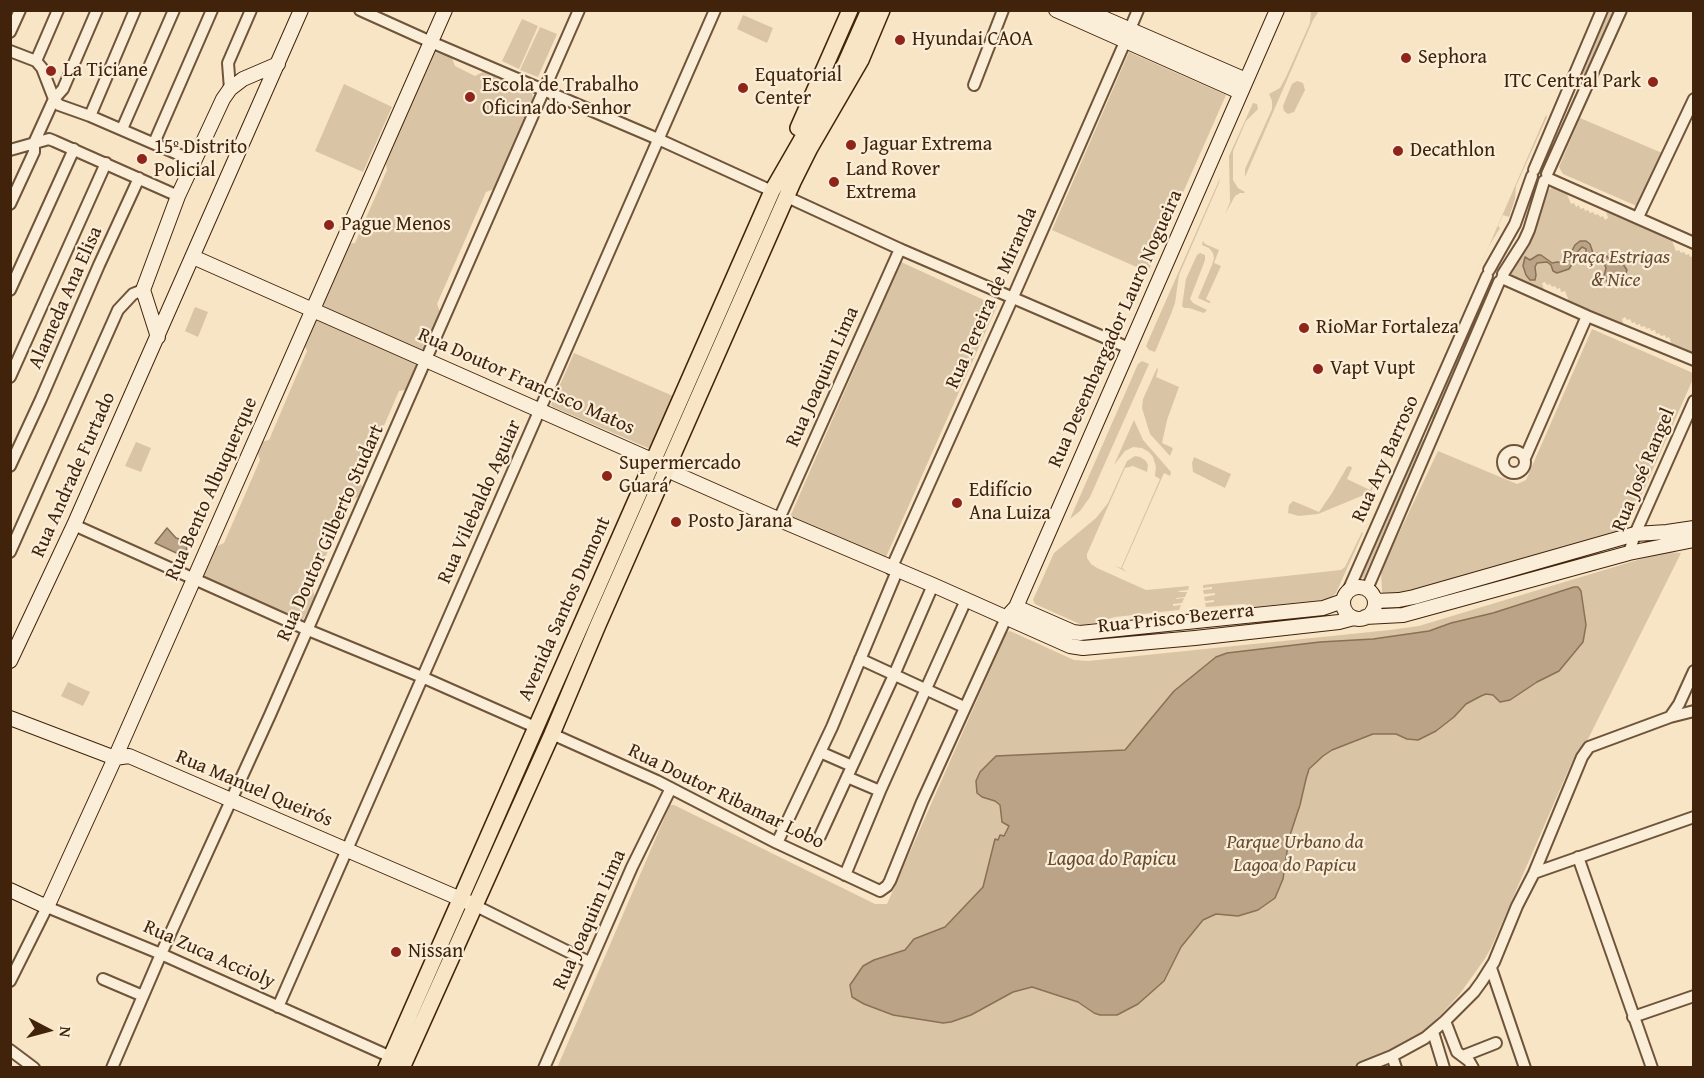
<!DOCTYPE html>
<html>
<head>
<meta charset="utf-8">
<style>
	body { margin:0 }
	#map { position:relative; width:1704px; height:1078px; overflow:hidden; background:#f8e5c5; font-family:"Gentium Book Plus",serif }
	canvas { display:block }
	.frame { position:absolute; inset:0; border:12px solid #41230b; pointer-events:none }
	.north { position:absolute; left:18px; top:1000px; width:60px; height:60px; -webkit-text-stroke:4px #faeed9; paint-order:stroke; rotate:96deg; font-size:16px; font-weight:700; line-height:24px; text-align:center; color:#41230b }
	.north::after { content:''; display:block; margin:auto; width:21px; height:27px; background:#41230b; clip-path:polygon(50% 0,100% 100%,50% 72%,0 100%) }
</style>
</head>
<body>
<div id="map">
<canvas width="1704" height="1078"></canvas>
<div class="frame"></div>
<div class="north">N</div>
</div>
<script>
const context = document.querySelector('canvas').getContext('2d');
context.lineJoin = 'round';
function paint(path, color) { context.fillStyle = color; context.fill(path, 'evenodd'); }
const poly = rows => new Path2D(rows.map(r => 'M' + r).join(''));
function strokePath(path, color, width, dash) { context.strokeStyle = color; context.lineWidth = width; context.lineCap = dash ? 'butt' : 'round'; context.setLineDash(dash || []); context.stroke(path); }
function drawText(font, color, halo, rows, align = 'center') {
  context.font = font + ' "Gentium Book Plus",serif'; context.lineWidth = 4.5; context.setLineDash([]); context.textBaseline = 'middle'; context.strokeStyle = halo; context.fillStyle = color; for (const [text, x, y, turn = 0] of rows) {
    context.save(); context.translate(x, y); context.rotate((+turn || 0) * Math.PI / 180); context.textAlign = isNaN(turn) ? turn : align; if (halo) context.strokeText(text, 0, 0); context.fillText(text, 0, 0); context.restore();
  }
}
paint(poly([
	[1311,11,1319,11,1313,20,1245,177,1245,169,1272,109,1272,101,1269,94,1280,88,1286,77,1310,23],
	[1609,11,1615,11,1586,74,1584,76,1581,73],
	[743,15,773,28,767,43,737,29],
	[522,19,538,26,519,69,502,61],
	[540,27,557,34,538,77,520,70],
	[435,52,452,58,455,66,475,76,483,72,532,93,533,99,494,189,486,192,437,304,441,314,426,349,420,350,325,308,322,303,348,244,355,243,387,170,385,158,433,53],
	[1129,52,1226,95,1148,272,1052,230],
	[1297,81,1303,83,1305,90,1294,112,1288,114,1284,111,1283,106,1292,84],
	[344,84,392,107,363,172,315,151],
	[1253,103,1257,104,1258,109,1246,121,1233,151,1233,180,1238,188,1245,192,1244,193,1240,193,1235,196,1225,214,1230,202,1229,156],
	[1546,115,1547,117,1516,186,1515,199,1509,217,1503,215,1498,226,1500,228,1489,246,1420,404],
	[1580,118,1662,153,1639,207,1563,174,1559,167],
	[1220,178,1219,183,1179,275,1175,303,1171,314,1155,352,1149,350,1146,346],
	[1552,188,1567,194,1571,204,1574,203,1576,207,1579,205,1580,209,1584,208,1585,211,1588,210,1590,213,1593,212,1595,215,1598,214,1600,217,1603,216,1605,220,1608,218,1606,211,1672,241,1676,251,1679,250,1681,253,1684,252,1686,255,1689,254,1690,257,1693,256,1693,356,1673,347,1669,337,1666,338,1665,335,1661,336,1659,333,1656,334,1655,330,1651,331,1650,328,1646,329,1645,326,1641,327,1640,324,1636,325,1635,322,1632,323,1630,319,1627,320,1625,317,1622,319,1624,326,1569,301,1565,291,1561,292,1560,288,1557,289,1555,286,1552,287,1550,284,1547,285,1545,282,1542,283,1544,290,1513,276,1511,273,1511,269,1535,228,1545,192],
	[1203,241,1205,244,1219,250,1214,263,1221,266,1206,299,1211,302,1209,303,1198,298,1212,265,1214,258,1213,253,1209,248,1202,245],
	[1200,253,1205,255,1205,260,1190,299,1193,303,1207,310,1204,313,1189,308,1184,308,1182,306,1186,279,1197,255],
	[901,262,997,306,886,557,790,517],
	[1489,284,1492,286,1492,287,1435,417,1432,419,1430,416],
	[195,307,208,312,198,337,185,331],
	[315,320,322,321,414,362,416,365,405,390,399,391,360,481,362,487,358,497,350,500,312,588,315,597,303,620,205,577,203,573,215,547,224,543,260,460,257,451,261,442,269,440,307,351,304,344],
	[1592,329,1693,373,1693,379,1627,528,1405,592,1384,594,1382,592,1381,571,1438,451,1517,484,1526,480],
	[574,353,673,396,651,447,648,448,553,407,551,405],
	[1142,361,1149,364,1090,497,1080,511,1070,519,1138,364],
	[1157,368,1158,369,1156,377,1179,387,1167,420,1162,443,1173,448,1170,456,1150,434,1142,408,1143,399],
	[1134,420,1143,440,1171,472,1170,476,1164,473,1122,568,1127,572,1115,566,1121,568,1160,479,1155,476,1156,467,1153,457,1149,452,1142,448,1133,447,1125,451,1114,465],
	[1420,439,1423,439,1424,442,1364,577,1361,579,1359,577],
	[136,442,151,448,141,472,125,466],
	[1391,448,1371,492,1318,514,1299,516,1288,513,1289,505,1293,501,1319,512,1332,493,1347,467,1350,466,1352,468,1347,479,1370,490],
	[1135,456,1140,457,1146,461,1148,465,1147,472,1133,466,1125,468,1087,554,1087,558,1091,564,1097,568,1146,590,1189,586,1188,590,1178,591,1179,592,1187,592,1185,597,1176,598,1176,599,1184,598,1182,603,1173,604,1173,606,1181,605,1179,610,1115,617,1094,623,1082,625,1035,604,1033,600,1054,553,1096,518,1108,503,1127,461],
	[1194,457,1231,474,1225,488,1193,472,1192,463],
	[1362,532,1363,533,1336,593,1330,599,1253,607,1244,604,1206,607,1205,603,1214,602,1214,600,1205,601,1204,597,1215,595,1215,593,1204,594,1203,590,1212,589,1212,587,1203,588,1203,585,1341,570,1345,567],
	[1670,552,1681,553,1587,741,1578,750,1571,764,1491,948,1484,960,1459,995,1434,1022,1415,1038,1372,1060,1347,1068,557,1068,670,805,674,805,875,904,887,904,1007,632,1010,631,1074,660,1088,661,1390,630,1419,626,1654,555],
	[68,682,90,692,83,706,61,696]
]), '#d9c4a5');
const water = poly([
	[1580,241,1586,241,1590,244,1593,253,1596,253,1602,256,1607,256,1612,264,1618,263,1623,264,1627,270,1624,278,1611,282,1607,282,1604,276,1606,268,1604,263,1596,258,1588,259,1586,256,1586,249,1582,247,1573,257,1572,264,1569,269,1557,273,1553,271,1551,265,1547,262,1537,263,1535,267,1536,275,1535,280,1530,280,1526,275,1523,266,1525,257,1530,260,1538,255,1541,255,1552,263,1557,262,1563,263,1567,260,1575,245,1580,241],
	[167,528,176,538,183,540,186,543,187,552,185,557,155,543,167,528],
	[1574,587,1578,587,1581,591,1586,625,1583,642,1559,671,1537,682,1510,700,1500,702,1493,695,1486,694,1481,696,1466,704,1454,717,1436,731,1418,740,1407,739,1396,734,1373,734,1332,750,1323,756,1309,769,1306,779,1300,805,1289,838,1283,879,1275,898,1258,910,1238,916,1216,914,1203,920,1181,947,1164,981,1138,1004,1117,1015,1100,1015,1094,1013,1078,1002,1032,987,1013,992,971,1015,951,1022,943,1023,893,1015,864,1004,852,997,850,985,863,966,874,960,905,950,914,939,945,927,983,887,995,839,998,840,1000,835,1004,836,1009,826,1002,822,1000,805,995,801,982,797,977,793,976,781,980,772,996,756,1125,750,1174,691,1216,657,1227,653,1320,642,1373,639,1429,631,1451,623,1493,613,1574,587]
]);
paint(water, '#baa386');
strokePath(water, '#8a7055', 1.5);
const street = poly([
	[360,10,431,42,658,139,772,191],
	[1130,29,1138,10],
	[10,32,20,10],
	[10,51,36,61,42,68,54,99,59,105,90,116,194,161],
	[36,61,58,10],
	[974,85,1003,10],
	[230,89,228,63,251,10],
	[90,116,135,10],
	[122,129,174,10],
	[154,143,212,10],
	[10,150,49,139,54,141,178,196],
	[1534,170,1602,10],
	[1547,174,1621,10],
	[1547,178,1694,243],
	[787,197,902,250,1129,348],
	[10,204,34,152,34,143,54,99,63,89,97,10],
	[1638,217,1694,99],
	[1489,270,1515,224,1532,176],
	[1503,274,1524,241,1529,230,1544,181],
	[1502,278,1587,316,1694,360],
	[10,290,74,149],
	[10,377,106,163],
	'1503 462a11 11 0 1 1 22 0a11 11 0 1 1-22 0Z',
	[1525,458,1587,316],
	[10,466,41,399,99,265,139,178],
	[779,519,900,249],
	[74,525,308,630,422,677,535,727],
	[10,552,118,310,133,294,143,290],
	[1629,553,1635,534,1694,401],
	[891,569,1013,297,1125,42],
	[1367,589,1499,282],
	[1348,591,1487,276],
	[860,659,964,707],
	[1670,717,1679,704,1694,671],
	[552,734,657,781,777,843,880,891,887,886,890,881,922,802,1006,618],
	[820,752,852,766],
	[847,777,880,791],
	[820,836,894,675,933,585],
	[777,843,832,727,897,571],
	[1578,857,1652,1068],
	[1534,873,1694,817],
	[845,875,880,791,966,600],
	[474,905,589,962],
	[1491,968,1525,1068],
	[103,979,143,996],
	[10,981,47,907,161,954,391,1057],
	[278,1007,715,10],
	[1633,1017,1694,996],
	[1445,1021,1457,1052,1469,1061,1473,1068],
	[1433,1032,1444,1068],
	[10,1050,34,1068],
	[1392,1056,1396,1068],
	[1463,1056,1496,1043],
	[112,1068,161,954,270,715,579,10],
	[544,1068,632,867,671,788],
	[1362,1068,1392,1056,1425,1038,1445,1021,1474,992,1482,981,1494,962,1517,906,1534,873,1582,757,1589,747,1670,717,1694,711]
]);
const secondary = poly([
	[1056,10,1240,92],
	[1085,10,1246,80],
	[193,257,645,457,676,474,787,523,933,585,1070,646,1083,648,1195,638,1339,622,1354,618],
	[158,337,143,290,178,196,223,99,230,89,243,79,278,64],
	'1343 603a16 16 0 1 1 32 0a16 16 0 1 1-32 0Z',
	[1375,601,1399,600,1414,597,1635,534,1667,532,1694,528],
	[1016,607,1073,632,1080,633,1323,608,1343,601],
	[1365,617,1403,615,1629,553,1694,540],
	[1006,618,1016,607,1277,10],
	[10,661,74,525,301,10],
	[10,718,115,758,129,756,470,903],
	[10,890,47,907,115,758,445,10]
]);
const primary = poly([
	[798,128,850,10],
	[386,1068,772,191,845,64,869,10],
	[402,1068,552,734,598,625,793,182,810,148,861,60,882,10]
]);
strokePath(street, '#6f543a', 14);
strokePath(secondary, '#41230b', 16);
strokePath(primary, '#41230b', 18);
strokePath(street, '#faeed9', 10);
strokePath(secondary, '#faeed9', 14);
strokePath(primary, '#f8e5c5', 15);
for (const [x, y, r, color] of [
	[900,40,6,"#8f2418"],
	[1406,58,6,"#8f2418"],
	[51,71,6,"#8f2418"],
	[1653,82,6,"#8f2418"],
	[743,88,6,"#8f2418"],
	[470,97,6,"#8f2418"],
	[851,145,6,"#8f2418"],
	[1398,151,6,"#8f2418"],
	[142,159,6,"#8f2418"],
	[834,182,6,"#8f2418"],
	[329,225,6,"#8f2418"],
	[1304,328,6,"#8f2418"],
	[1318,369,6,"#8f2418"],
	[607,476,6,"#8f2418"],
	[957,503,6,"#8f2418"],
	[676,522,6,"#8f2418"],
	[396,952,6,"#8f2418"]
]) { const dot = new Path2D(); dot.arc(x, y, r, 0, 2 * Math.PI); context.fillStyle = color; context.fill(dot); strokePath(dot, '#faeed9', 2); }
drawText('20px', '#41230b', '#faeed9', [
	["Hyundai CAOA",912,40],
	["Sephora",1418,58],
	["La Ticiane",63,71],
	["Equatorial",755,76],
	["Center",755,99],
	["ITC Central Park",1641,82,"right"],
	["Escola de Trabalho",482,86],
	["Oficina do Senhor",482,109],
	["Jaguar Extrema",863,145],
	["15º Distrito",154,148],
	["Policial",154,171],
	["Decathlon",1410,151],
	["Land Rover",846,170],
	["Extrema",846,193],
	["Pague Menos",341,225],
	["RioMar Fortaleza",1316,328],
	["Vapt Vupt",1330,369],
	["Supermercado",619,464],
	["Guará",619,487],
	["Edifício",969,491],
	["Ana Luiza",969,514],
	["Posto Jarana",688,522],
	["Nissan",408,952]
], 'left');
drawText('italic 20px', '#674b32', '#faeed9', [
	["Praça Estrigas",1616,258],
	["& Nice",1616,281],
	["Parque Urbano da",1295,843],
	["Lagoa do Papicu",1295,866]
]);
drawText('20px', '#41230b', '#faeed9', [
	["Alameda Ana Elisa",66,298,-66],
	["Rua Pereira de Miranda",992,298,-66],
	["Rua Desembargador Lauro Nogueira",1116,329,-66],
	["Rua Joaquim Lima",823,377,-66],
	["Rua Doutor Francisco Matos",526,382,24],
	["Rua Ary Barroso",1386,459,-66],
	["Rua José Rangel",1644,470,-67],
	["Rua Andrade Furtado",74,475,-66],
	["Rua Bento Albuquerque",212,489,-66],
	["Rua Vilebaldo Aguiar",480,502,-66],
	["Rua Doutor Gilberto Studart",331,533,-66],
	["Avenida Santos Dumont",565,609,-66],
	["Rua Prisco Bezerra",1176,619,-6],
	["Rua Manuel Queirós",254,789,23],
	["Rua Doutor Ribamar Lobo",726,797,26],
	["Rua Joaquim Lima",590,920,-66],
	["Rua Zuca Accioly",209,955,24]
]);
drawText('italic 21px', '#654930', '#faeed9', [
	["Lagoa do Papicu",1112,860]
]);
</script>
</body>
</html>
